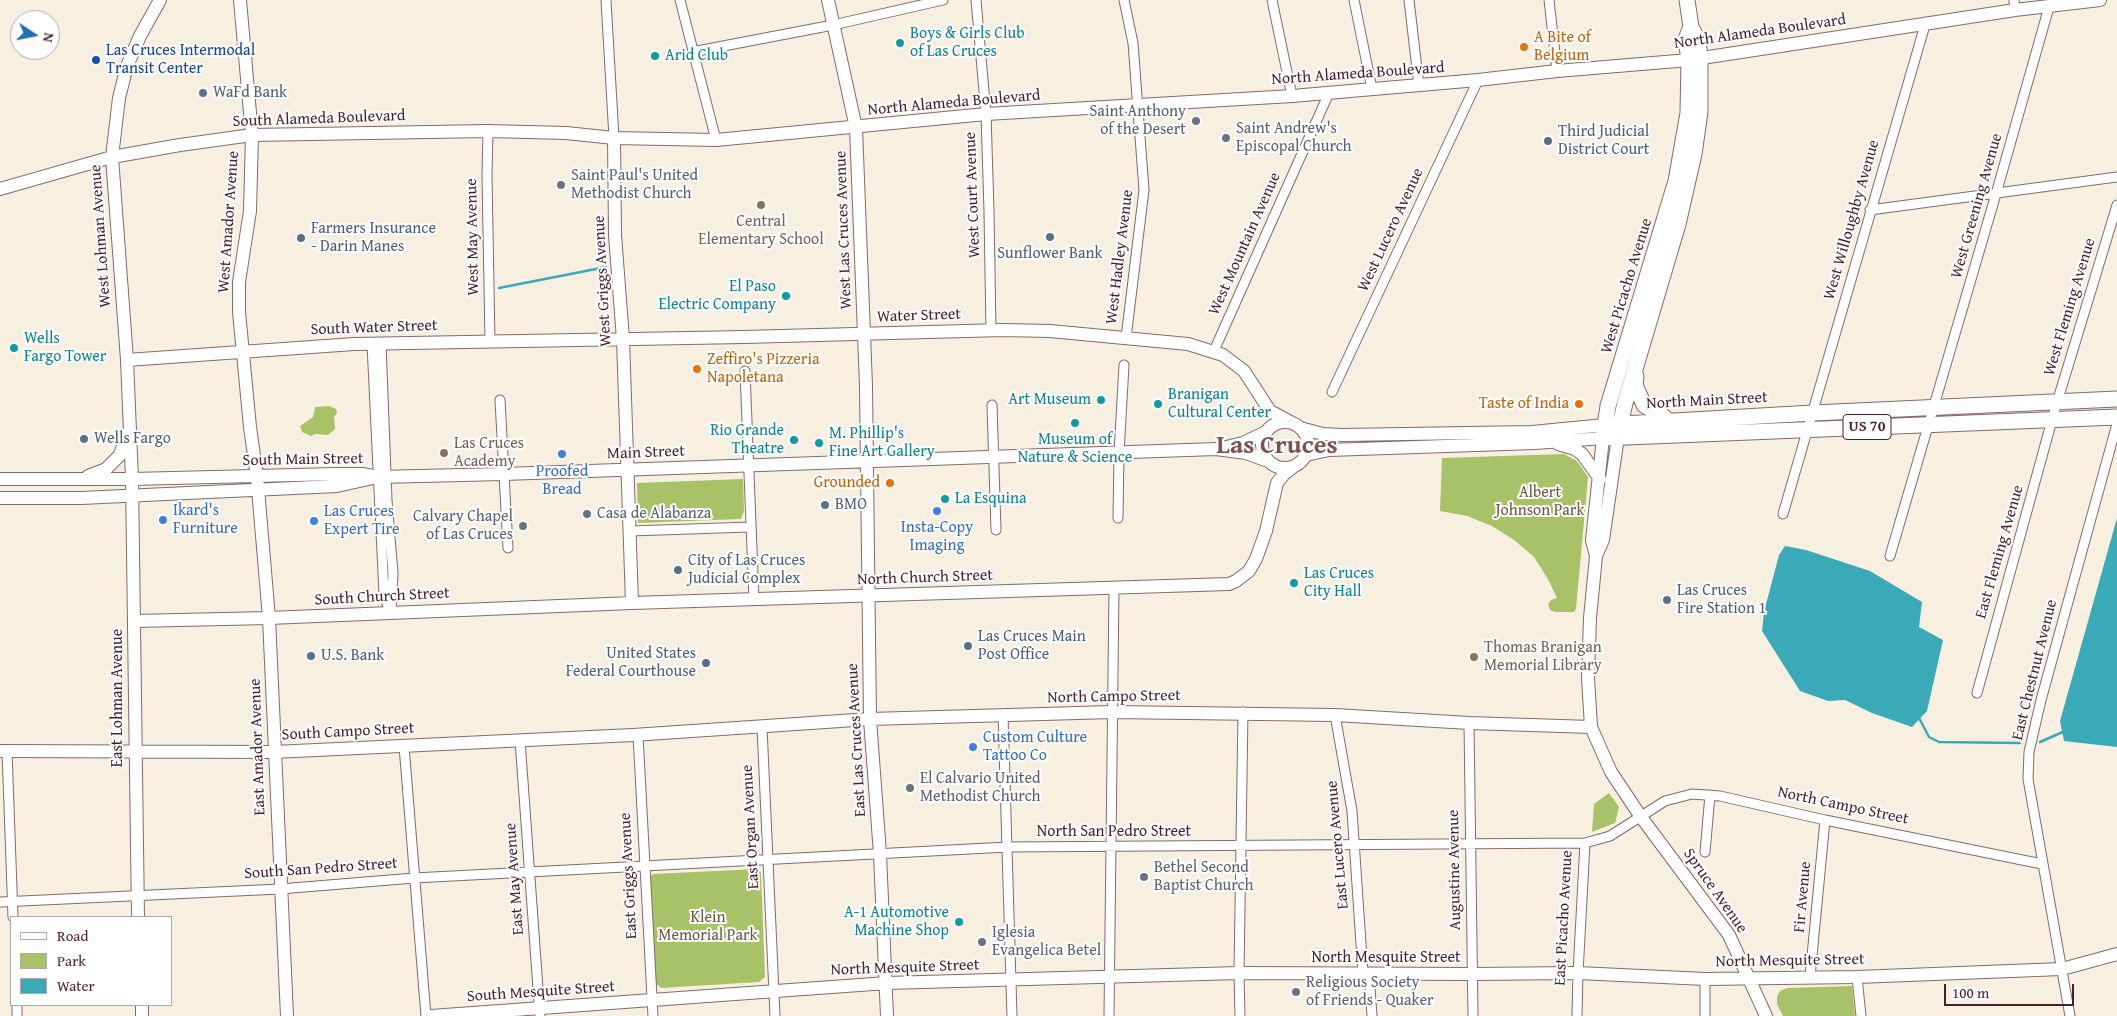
<!DOCTYPE html>
<html>
<head>
<meta charset="utf-8">
<style>
	body { margin:0 }
	#map { position:relative; width:2117px; height:1016px; overflow:hidden; background:#f7f0e1; font-family:"Gentium Book Plus",serif }
	canvas { display:block }
	.legend { position:absolute; left:10px; top:916px; width:162px; height:90px; box-sizing:border-box; background:#fff; border:1px solid #b7a5aa; margin:0; padding:6px 9px; list-style:none; font-size:15px; color:#4a1f2b }
	.legend li { display:flex; align-items:center; gap:10px; height:25px }
	.legend b { width:25px; border:1px solid #b7a5aa }
	.north { position:absolute; left:10px; top:10px; width:50px; height:50px; box-sizing:border-box; background:#fff; border:1px solid #b7a5aa; border-radius:50%; rotate:101deg; font-size:14px; font-weight:700; line-height:20px; text-align:center; color:#4a1f2b }
	.north::after { content:''; display:block; margin:auto; width:18px; height:22px; background:#1f6fb2; clip-path:polygon(50% 0,100% 100%,50% 72%,0 100%) }
	.scale { position:absolute; left:1944px; top:984px; width:130px; height:22px; box-sizing:border-box; border:2px solid #4a1f2b; border-top:0; padding-left:6px; font-size:15px; line-height:18px; white-space:nowrap; color:#4a1f2b; -webkit-text-stroke:4px #fff; paint-order:stroke }
</style>
</head>
<body>
<div id="map">
<canvas width="2117" height="1016"></canvas>
<ul class="legend">
<li><b style="height:6px;background:#fff"></b>Road</li>
<li><b style="height:14px;background:#a8c268"></b>Park</li>
<li><b style="height:14px;background:#3aaab8"></b>Water</li>
</ul>
<div class="north">N</div>
<div class="scale">100 m</div>
</div>
<script>
const context = document.querySelector('canvas').getContext('2d');
context.lineJoin = 'round';
function paint(path, color) { context.fillStyle = color; context.fill(path, 'evenodd'); }
const poly = rows => new Path2D(rows.map(r => 'M' + r).join(''));
function strokePath(path, color, width, dash) { context.strokeStyle = color; context.lineWidth = width; context.lineCap = dash ? 'butt' : 'round'; context.setLineDash(dash || []); context.stroke(path); }
function drawText(font, color, halo, rows, align = 'center') {
  context.font = font + ' "Gentium Book Plus",serif'; context.lineWidth = 4; context.setLineDash([]); context.textBaseline = 'middle'; context.strokeStyle = halo; context.fillStyle = color; for (const [text, x, y, turn = 0] of rows) {
    context.save(); context.translate(x, y); context.rotate((+turn || 0) * Math.PI / 180); context.textAlign = isNaN(turn) ? turn : align; if (halo) context.strokeText(text, 0, 0); context.fillText(text, 0, 0); context.restore();
  }
}
paint(poly([
	[329,406,336,409,337,413,334,417,335,429,328,435,316,434,311,436,302,432,300,426,313,417,315,407],
	[1564,454,1577,461,1588,477,1576,609,1574,612,1555,612,1550,610,1548,604,1551,600,1557,598,1548,579,1534,557,1514,540,1492,526,1467,516,1440,511,1442,458],
	[743,479,744,511,741,519,638,523,637,483],
	[1609,793,1619,807,1615,823,1592,832,1594,804],
	[757,869,761,873,765,977,759,982,661,988,656,984,650,877,653,874],
	[1852,986,1855,1016,1783,1016,1777,1004,1777,997,1780,991,1787,988]
]), '#a8c268');
paint(poly([
	[2117,518,2117,747,2064,741,2060,721],
	[1785,546,1806,550,1870,571,1922,602,1919,627,1943,640,1927,711,1912,727,1872,713,1845,700,1828,701,1800,691,1762,631,1764,612,1779,555]
]), '#3aaab8');
strokePath(poly([
	[499,288,606,267],
	[1918,716,1929,737,1939,742,2020,743],
	[2040,742,2065,731]
]), '#3aaab8', 2.5);
const street = poly([
	[606,0,614,138],
	[680,0,716,140],
	[976,0,986,114,989,211,991,331],
	[1124,0,1133,43,1144,190,1126,338],
	[1272,0,1292,96],
	[1354,0,1372,89],
	[1409,0,1419,86],
	[1549,0,1557,71],
	[2014,0,2015,10],
	[692,52,833,25,943,0],
	[488,131,487,175,490,342],
	[1870,210,2117,177],
	[381,343,387,500,393,574,391,610],
	[372,344,384,594,390,613],
	[1213,353,1329,93],
	[745,371,754,600],
	[1332,392,1478,80],
	[500,400,508,548],
	[992,405,996,530],
	[1783,514,1925,25],
	[1118,518,1119,453,1124,365],
	[630,531,750,527],
	[1890,556,1996,194,2049,7],
	[1977,693,2055,409,2117,205],
	[1003,714,1012,1016],
	[1335,715,1352,811,1363,973],
	[1469,723,1473,1016],
	[762,727,775,1016],
	[638,735,653,1016],
	[520,740,540,1016],
	[404,746,426,1016],
	[7,751,13,917],
	[1705,852,1710,795],
	[0,902,280,889,414,878,1008,847,1585,843],
	[1369,973,1372,1016],
	[1810,977,1825,820],
	[1857,977,1861,1016],
	[17,1005,17,1016],
	[1109,1016,1114,588],
	[1240,1016,1239,973,1243,712],
	[1577,1016,1578,973,1585,843,1610,836,1665,801,1692,794,1720,796,1825,820,2042,864],
	[1705,1016,1705,979],
	[2070,1016,2028,779,2029,752,2041,700,2117,424]
]);
const secondary = poly([
	[240,0,252,135,250,211,239,282,239,312,250,427,257,477,269,618,287,1016],
	[828,0,856,128,866,386,870,719,880,854,887,1016],
	[614,138,615,235,623,339,632,603],
	[0,189,112,157,180,145,252,135,488,131,566,133,614,138,716,140,986,114,1292,96,1478,80,1557,71,1689,60,2015,10,2100,0],
	[127,360,354,344,744,337,1003,330,1050,331,1188,344,1223,355,1244,371,1270,411,1294,424],
	'1262 445a23 23 0 1 1 46 0a23 23 0 1 1-46 0Z',
	[1300,428,1323,434,1342,435,1532,432,1605,425],
	[1618,437,1603,540,1596,556,1590,618,1588,678,1591,727,1611,772,1641,817,1729,935,1766,1016],
	[1558,444,1575,449,1582,454,1600,479],
	[1226,447,1243,443,1266,432],
	[1306,455,1329,450,1535,443,1603,438,1592,540,1596,556],
	[88,476,106,469,120,455,126,437],
	[0,479,132,479,337,474,362,474,378,477,504,474,1216,449,1246,453,1268,461],
	[0,498,81,498,337,486,373,478],
	[134,621,269,618,632,603,1229,584,1236,581,1249,571,1256,559,1266,531,1277,483,1284,474,1292,468],
	[0,751,274,752,633,735,870,719,1112,712,1335,715,1469,723,1591,727],
	[138,917,132,479,127,360,112,157,119,98,127,66,140,36,160,0],
	[142,1005,142,1016],
	[431,1016,887,983,1239,973,1472,974,1578,973,1705,979,1857,977,2062,969,2117,954]
]);
const primary = poly([
	[1691,27,1686,39,1689,60,1688,113,1676,181,1608,406,1603,438,2117,417],
	[1636,376,1635,385,1644,405,1663,416,1668,421],
	[1605,425,1813,413,2117,399],
	[1618,434,1625,403,1678,224,1694,154,1700,112,1700,58,1698,40,1691,27,1687,0]
]);
strokePath(street, '#87686b', 11);
strokePath(secondary, '#87686b', 14);
strokePath(primary, '#87686b', 17);
strokePath(street, '#fff', 9);
strokePath(secondary, '#fff', 12);
strokePath(primary, '#fff', 15);
for (const [x, y, r, color] of [
	[900,43,5,"#0f9aa8"],
	[1524,47,5,"#e8710a"],
	[655,56,5,"#0f9aa8"],
	[96,60,5,"#1a4fb4"],
	[203,93,5,"#5c6f8a"],
	[1196,121,5,"#6b7280"],
	[1226,138,5,"#6b7280"],
	[1548,141,5,"#5c6f8a"],
	[561,185,5,"#6b7280"],
	[761,205,5,"#8d6e63"],
	[1050,237,5,"#5c6f8a"],
	[301,238,5,"#5c6f8a"],
	[786,296,5,"#0f9aa8"],
	[14,348,5,"#0f9aa8"],
	[697,369,5,"#e8710a"],
	[1101,400,5,"#0f9aa8"],
	[1158,404,5,"#0f9aa8"],
	[1579,404,5,"#e8710a"],
	[1075,423,5,"#0f9aa8"],
	[84,439,5,"#5c6f8a"],
	[794,440,5,"#0f9aa8"],
	[819,443,5,"#0f9aa8"],
	[444,453,5,"#8d6e63"],
	[562,454,5,"#3f7fe0"],
	[890,483,5,"#e8710a"],
	[945,499,5,"#0f9aa8"],
	[825,505,5,"#5c6f8a"],
	[937,511,5,"#3f7fe0"],
	[587,514,5,"#6b7280"],
	[163,520,5,"#3f7fe0"],
	[314,521,5,"#3f7fe0"],
	[523,526,5,"#6b7280"],
	[678,570,5,"#5c6f8a"],
	[1294,583,5,"#0f9aa8"],
	[1667,600,5,"#5c6f8a"],
	[968,646,5,"#5c6f8a"],
	[311,656,5,"#5c6f8a"],
	[1474,657,5,"#8d6e63"],
	[706,663,5,"#5c6f8a"],
	[973,747,5,"#3f7fe0"],
	[910,788,5,"#6b7280"],
	[1144,877,5,"#6b7280"],
	[959,922,5,"#0f9aa8"],
	[982,942,5,"#6b7280"],
	[1296,992,5,"#6b7280"]
]) { const dot = new Path2D(); dot.arc(x, y, r, 0, 2 * Math.PI); context.fillStyle = color; context.fill(dot); strokePath(dot, '#fff', 2); }
for (const [x, y, w] of [
	[1867,427,48]
]) { const box = new Path2D(); box.roundRect(x - w / 2, y - 12.5, w, 25, 4); context.fillStyle = '#fff'; context.fill(box); strokePath(box, '#4a1f2b', 1); }
drawText('bold 15px', '#4a1f2b', null, [
	["US 70",1867,427]
]);
drawText('16px', '#4a1f2b', '#fff', [
	["North Alameda Boulevard",1760,32,-8],
	["North Alameda Boulevard",1358,74,-4],
	["North Alameda Boulevard",954,103,-5],
	["South Alameda Boulevard",319,119,-2],
	["West Court Avenue",973,195,-92],
	["West Greening Avenue",1977,206,-74],
	["West Willoughby Avenue",1852,220,-74],
	["West Amador Avenue",229,222,-86],
	["West Las Cruces Avenue",844,230,-92],
	["West Lucero Avenue",1391,230,-65],
	["West Lohman Avenue",101,236,-94],
	["West May Avenue",473,237,-91],
	["West Mountain Avenue",1245,244,-66],
	["West Hadley Avenue",1120,257,-83],
	["West Griggs Avenue",603,281,-93],
	["West Picacho Avenue",1627,286,-73],
	["West Fleming Avenue",2070,307,-73],
	["Water Street",919,316,-2],
	["South Water Street",374,328,-2],
	["North Main Street",1707,401,-3],
	["Main Street",646,453,-2],
	["South Main Street",303,460,-1],
	["East Fleming Avenue",2000,552,-74],
	["North Church Street",925,578,-2],
	["South Church Street",382,597,-3],
	["East Chestnut Avenue",2035,670,-76],
	["North Campo Street",1114,697,-1],
	["East Lohman Avenue",118,698,-90],
	["South Campo Street",348,732,-3],
	["East Las Cruces Avenue",857,740,-93],
	["East Amador Avenue",258,747,-92],
	["North Campo Street",1843,806,12],
	["East Organ Avenue",751,827,-93],
	["North San Pedro Street",1114,832],
	["East Lucero Avenue",1338,845,-95],
	["South San Pedro Street",321,869,-4],
	["Augustine Avenue",1455,870,-91],
	["East Griggs Avenue",629,876,-93],
	["East May Avenue",515,879,-94],
	["Spruce Avenue",1715,891,55],
	["Fir Avenue",1803,897,-85],
	["East Picacho Avenue",1564,918,-87],
	["North Mesquite Street",1386,958],
	["North Mesquite Street",1790,961,-1],
	["North Mesquite Street",905,968,-2],
	["South Mesquite Street",541,992,-4]
]);
drawText('16px', '#0d838f', '#fff', [
	["Boys & Girls Club",910,34],
	["of Las Cruces",910,52],
	["Arid Club",665,56],
	["El Paso",776,287,"right"],
	["Electric Company",776,305,"right"],
	["Wells",24,339],
	["Fargo Tower",24,357],
	["Branigan",1168,395],
	["Cultural Center",1168,413],
	["Art Museum",1091,400,"right"],
	["Rio Grande",784,431,"right"],
	["Theatre",784,449,"right"],
	["M. Phillip's",829,434],
	["Fine Art Gallery",829,452],
	["Museum of",1075,440,"center"],
	["Nature & Science",1075,458,"center"],
	["La Esquina",955,499],
	["Las Cruces",1304,574],
	["City Hall",1304,592],
	["A-1 Automotive",949,913,"right"],
	["Machine Shop",949,931,"right"]
], 'left');
drawText('16px', '#c56008', '#fff', [
	["A Bite of",1534,38],
	["Belgium",1534,56],
	["Zeffiro's Pizzeria",707,360],
	["Napoletana",707,378],
	["Taste of India",1569,404,"right"],
	["Grounded",880,483,"right"]
], 'left');
drawText('16px', '#164399', '#fff', [
	["Las Cruces Intermodal",106,51],
	["Transit Center",106,69]
], 'left');
drawText('16px', '#4e5e75', '#fff', [
	["WaFd Bank",213,93],
	["Third Judicial",1558,132],
	["District Court",1558,150],
	["Farmers Insurance",311,229],
	["- Darin Manes",311,247],
	["Sunflower Bank",1050,254,"center"],
	["Wells Fargo",94,439],
	["BMO",835,505],
	["City of Las Cruces",688,561],
	["Judicial Complex",688,579],
	["Las Cruces",1677,591],
	["Fire Station 1",1677,609],
	["Las Cruces Main",978,637],
	["Post Office",978,655],
	["United States",696,654,"right"],
	["Federal Courthouse",696,672,"right"],
	["U.S. Bank",321,656]
], 'left');
drawText('16px', '#5b616d', '#fff', [
	["Saint Anthony",1186,112,"right"],
	["of the Desert",1186,130,"right"],
	["Saint Andrew's",1236,129],
	["Episcopal Church",1236,147],
	["Saint Paul's United",571,176],
	["Methodist Church",571,194],
	["Casa de Alabanza",597,514],
	["Calvary Chapel",513,517,"right"],
	["of Las Cruces",513,535,"right"],
	["El Calvario United",920,779],
	["Methodist Church",920,797],
	["Bethel Second",1154,868],
	["Baptist Church",1154,886],
	["Iglesia",992,933],
	["Evangelica Betel",992,951],
	["Religious Society",1306,983],
	["of Friends - Quaker",1306,1001]
], 'left');
drawText('16px', '#785e54', '#fff', [
	["Central",761,222,"center"],
	["Elementary School",761,240,"center"],
	["Las Cruces",454,444],
	["Academy",454,462],
	["Thomas Branigan",1484,648],
	["Memorial Library",1484,666]
], 'left');
drawText('16px', '#366cbe', '#fff', [
	["Proofed",562,472,"center"],
	["Bread",562,490,"center"],
	["Ikard's",173,511],
	["Furniture",173,529],
	["Las Cruces",324,512],
	["Expert Tire",324,530],
	["Insta-Copy",937,528,"center"],
	["Imaging",937,546,"center"],
	["Custom Culture",983,738],
	["Tattoo Co",983,756]
], 'left');
drawText('16px', '#6b5840', '#fff', [
	["Albert",1540,493],
	["Johnson Park",1540,511],
	["Klein",708,918],
	["Memorial Park",708,936]
]);
drawText('bold 26px', '#81514e', '#fff', [
	["Las Cruces",1277,446]
]);
</script>
</body>
</html>
